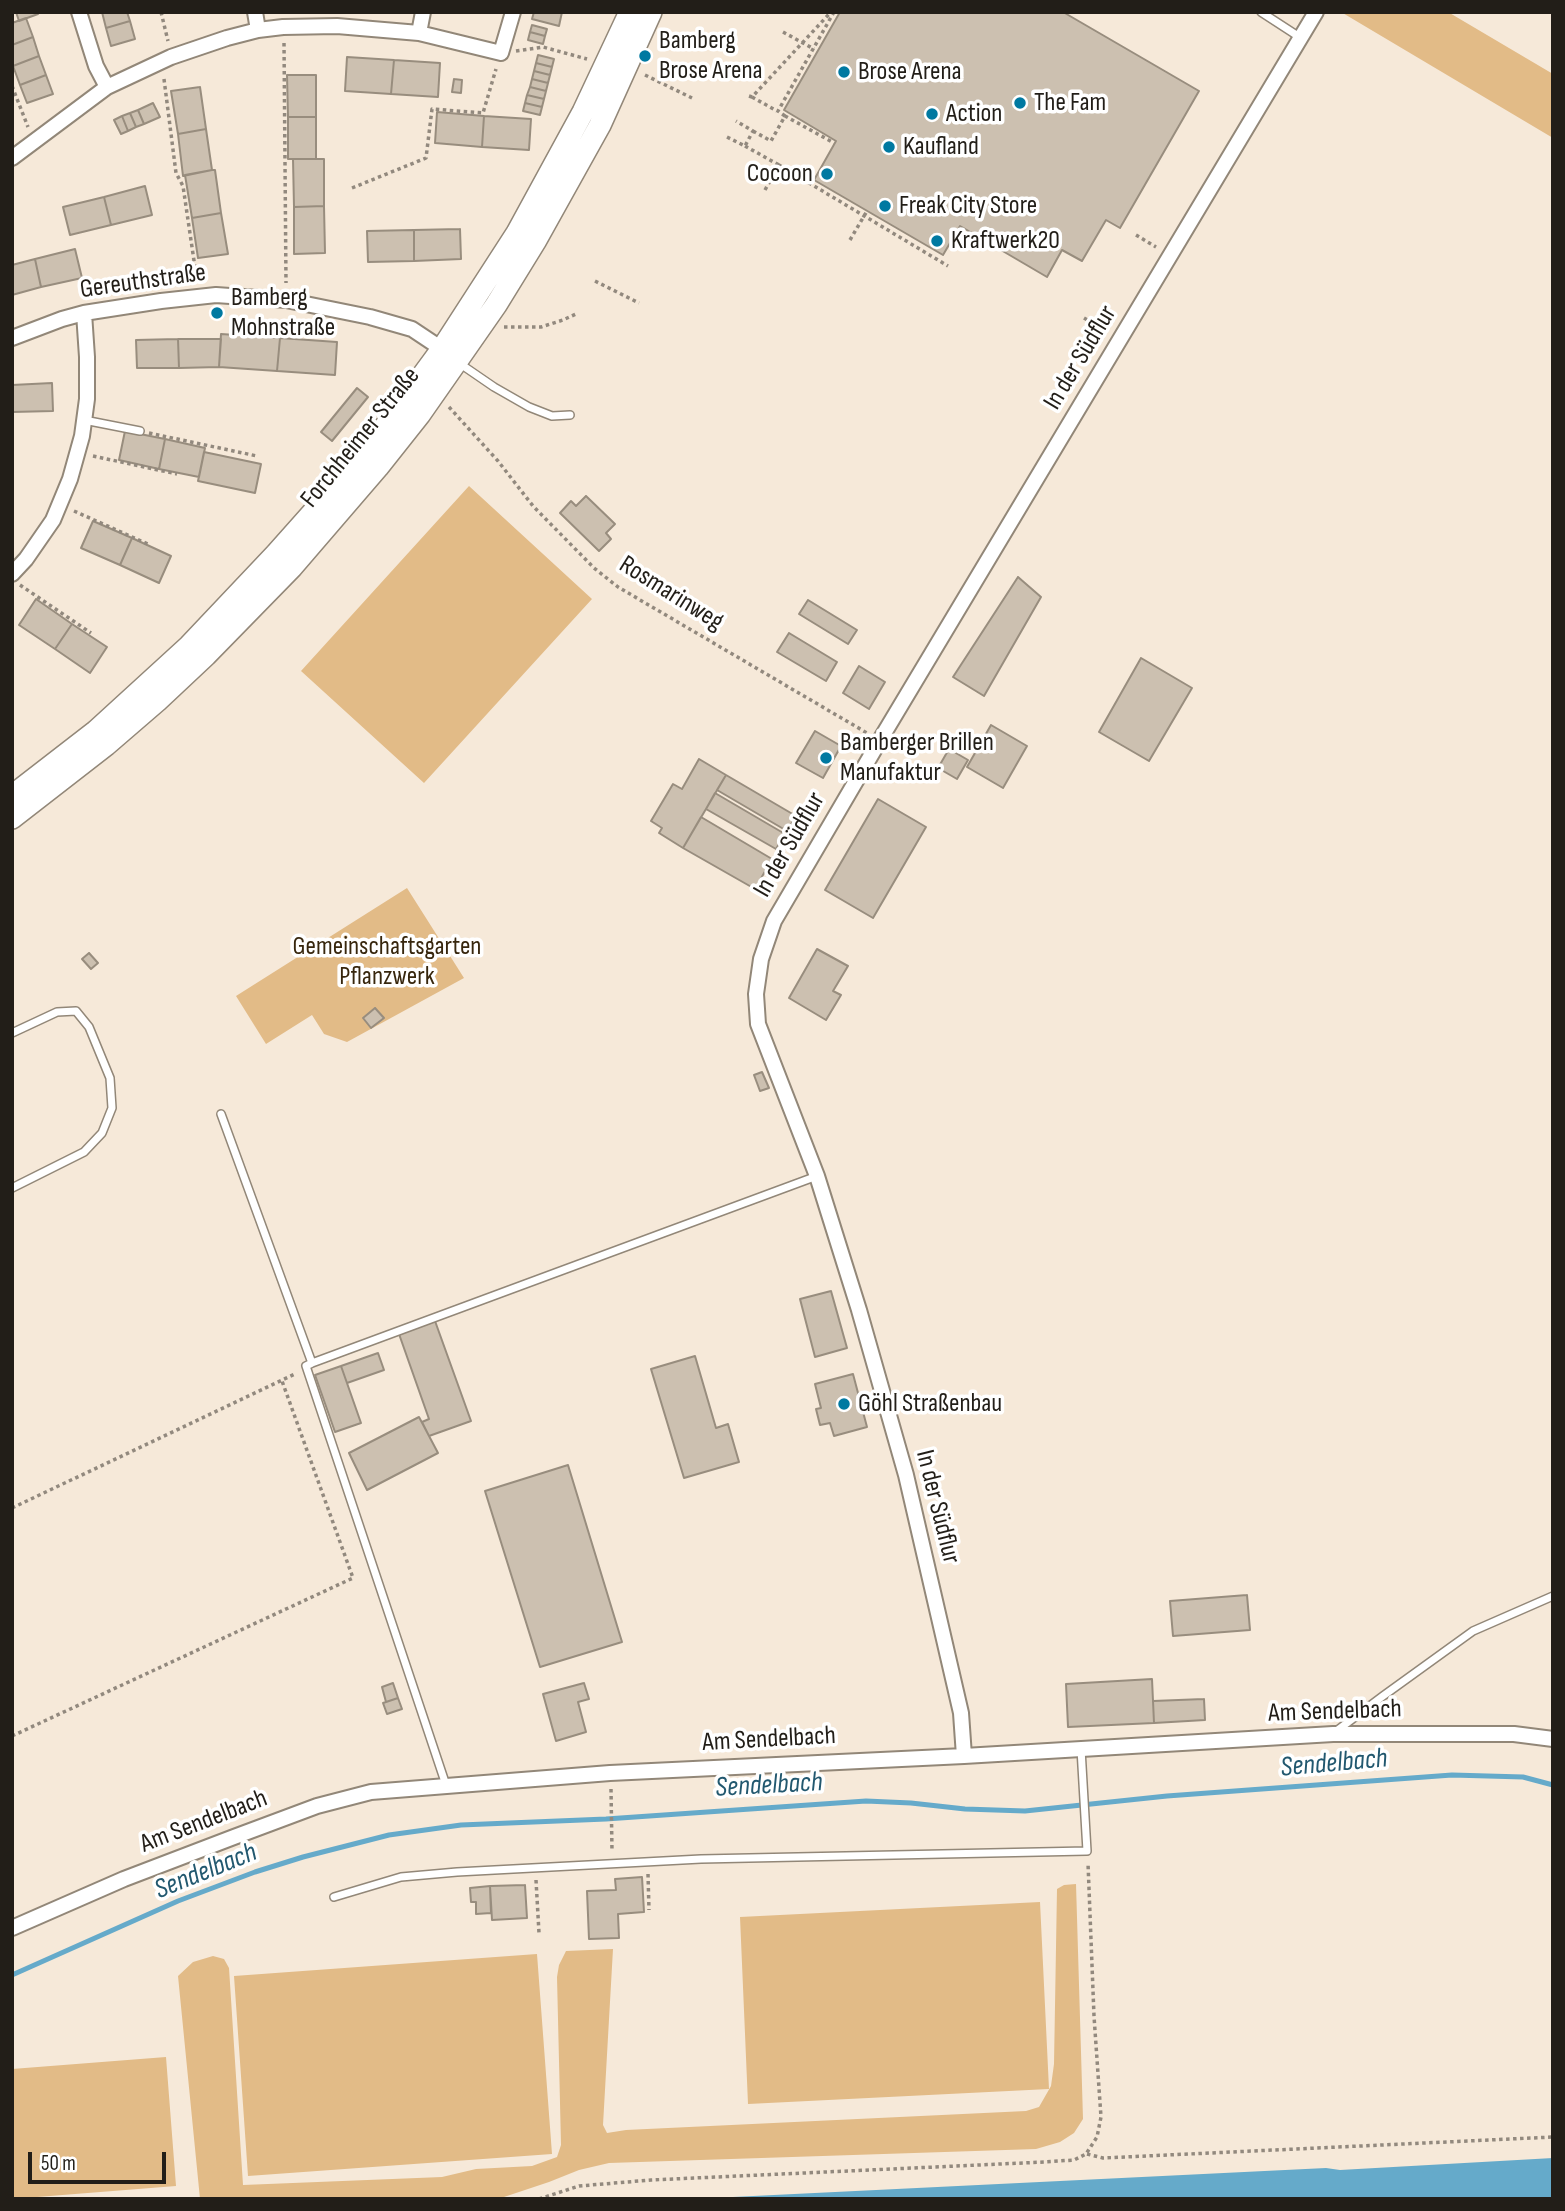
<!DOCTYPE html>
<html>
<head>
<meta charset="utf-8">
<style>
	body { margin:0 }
	#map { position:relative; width:1565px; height:2211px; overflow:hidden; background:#f6e9d9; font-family:"Sofia Sans Condensed",sans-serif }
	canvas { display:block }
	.frame { position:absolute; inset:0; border:14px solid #221e18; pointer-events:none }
	.scale { position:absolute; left:28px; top:2152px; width:138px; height:32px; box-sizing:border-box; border:4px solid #221e18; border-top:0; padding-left:9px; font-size:21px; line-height:24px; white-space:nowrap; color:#221e18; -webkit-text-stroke:5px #fff; paint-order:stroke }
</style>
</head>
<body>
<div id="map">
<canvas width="1565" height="2211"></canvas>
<div class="frame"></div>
<div class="scale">50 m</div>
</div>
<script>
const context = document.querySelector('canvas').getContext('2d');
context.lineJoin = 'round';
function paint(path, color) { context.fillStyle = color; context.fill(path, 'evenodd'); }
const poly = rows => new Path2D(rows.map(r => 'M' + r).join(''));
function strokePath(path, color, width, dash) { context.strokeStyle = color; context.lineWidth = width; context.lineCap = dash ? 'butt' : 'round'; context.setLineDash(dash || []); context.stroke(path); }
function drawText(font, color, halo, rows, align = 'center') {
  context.font = font + ' "Sofia Sans Condensed",sans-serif'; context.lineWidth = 7; context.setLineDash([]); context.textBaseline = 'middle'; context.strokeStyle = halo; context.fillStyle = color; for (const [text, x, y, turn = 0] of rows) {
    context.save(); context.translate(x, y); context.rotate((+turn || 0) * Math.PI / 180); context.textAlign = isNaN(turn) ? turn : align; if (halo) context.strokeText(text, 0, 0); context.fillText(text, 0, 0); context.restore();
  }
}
paint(poly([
	[1341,12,1448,12,1553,74,1553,138],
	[469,486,592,599,424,783,301,671],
	[407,888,464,978,347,1042,324,1034,312,1015,266,1044,236,996],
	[1076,1884,1083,2119,1074,2133,1060,2142,1036,2149,609,2163,579,2170,549,2182,498,2199,200,2199,178,1976,193,1962,213,1956,224,1959,229,1968,243,2185,442,2177,476,2169,532,2166,557,2157,561,2145,557,1977,559,1965,566,1951,613,1949,603,2125,607,2133,626,2130,1026,2111,1039,2107,1051,2086,1054,2064,1057,1889,1064,1885],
	[1040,1902,1049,2089,748,2104,740,1917],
	[537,1954,552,2154,248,2176,234,1976],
	[166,2057,176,2186,12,2199,12,2069]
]), '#e2bb87');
paint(poly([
	[1553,2158,1553,2199,692,2199,1326,2168,1340,2170]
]), '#65aaca');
strokePath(poly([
	[12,1975,178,1901,255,1872,303,1857,389,1835,461,1825,606,1819,866,1801,911,1803,965,1809,1025,1811,1167,1796,1452,1775,1523,1777,1553,1785]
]), '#65aaca', 5);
const building = poly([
	[16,12,37,12,38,14,19,21,16,12],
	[102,12,127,12,130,21,106,28,102,12],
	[534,12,562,12,559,26,532,19,534,12],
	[840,12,1063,12,1199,91,1120,228,1106,220,1082,261,1062,250,1047,277,960,226,943,255,814,180,836,141,784,110,840,12],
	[26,18,33,37,12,45,12,23,26,18],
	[130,21,135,39,111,46,106,28,130,21],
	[532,25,547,29,545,36,530,32,532,25],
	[530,32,545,36,543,44,528,40,530,32],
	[33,37,39,56,13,66,12,45,33,37],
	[538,55,554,59,552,67,536,63,538,55],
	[39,56,46,75,20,85,13,66,39,56],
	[347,57,394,60,391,94,345,91,347,57],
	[394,60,440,63,438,97,391,94,394,60],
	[536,63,552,67,550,75,534,71,536,63],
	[534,71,550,75,548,83,532,79,534,71],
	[46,75,53,94,27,103,20,85,46,75],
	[287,75,316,75,316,117,288,117,287,75],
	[454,79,462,80,461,93,452,92,454,79],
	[532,79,548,83,546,91,530,87,532,79],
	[200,87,206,129,178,134,171,91,200,87],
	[530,87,546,91,544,99,527,95,530,87],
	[527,95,544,99,542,107,525,103,527,95],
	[153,103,160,117,144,124,138,110,153,103],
	[525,103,542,107,540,115,523,111,525,103],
	[138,110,144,124,136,127,130,113,138,110],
	[437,112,484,116,482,147,435,143,437,112],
	[130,113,136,127,128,131,122,116,130,113],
	[122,116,128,131,121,134,114,120,122,116],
	[484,116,531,119,529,150,482,147,484,116],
	[288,117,316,117,316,159,288,159,288,117],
	[206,129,212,170,183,176,178,134,206,129],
	[293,159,324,159,324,206,294,207,293,159],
	[212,170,215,170,221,213,192,218,185,175,212,170],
	[145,186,152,215,111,225,104,197,145,186],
	[104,197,111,225,70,235,63,207,104,197],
	[324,206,325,253,294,254,294,207,324,206],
	[221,213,228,254,198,258,192,218,221,213],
	[460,229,461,259,414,261,414,230,460,229],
	[414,230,414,261,368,262,367,231,414,230],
	[75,249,82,278,41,287,35,259,75,249],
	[35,259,41,287,12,295,12,265,35,259],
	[221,334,280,338,277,371,219,367,221,334],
	[280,338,337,342,335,375,277,371,280,338],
	[178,339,179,368,137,368,136,340,178,339],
	[178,339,221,339,219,367,179,368,178,339],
	[52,383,53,411,12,412,12,385,52,383],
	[357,388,368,397,332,441,321,432,357,388],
	[125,431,165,439,159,469,119,460,125,431],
	[165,439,205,448,199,477,159,469,165,439],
	[204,452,261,464,255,493,198,481,204,452],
	[586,496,615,524,606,533,611,539,599,551,560,513,571,501,576,506,586,496],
	[93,521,132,538,120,565,81,548,93,521],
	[132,538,171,556,159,583,120,565,132,538],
	[1018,577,1041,597,984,696,953,677,1018,577],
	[36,599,72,624,55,649,19,625,36,599],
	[808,600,857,630,848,644,799,614,808,600],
	[72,624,107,647,90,673,55,649,72,624],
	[789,633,837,662,826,681,777,652,789,633],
	[1141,658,1192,688,1149,761,1099,732,1141,658],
	[859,666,885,682,869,709,843,693,859,666],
	[991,725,1027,746,1003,788,967,767,991,725],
	[815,731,841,746,823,778,796,763,815,731],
	[949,749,968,760,957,779,938,768,949,749],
	[699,759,726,775,683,848,659,833,662,828,651,821,673,784,682,789,699,759],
	[726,775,796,816,787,831,717,790,726,775],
	[715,793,785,834,776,849,706,809,715,793],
	[878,799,926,827,873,918,825,890,878,799],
	[701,817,772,859,755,889,683,848,701,817],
	[817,949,848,966,833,991,841,995,826,1020,789,998,817,949],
	[89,953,98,963,91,969,82,959,89,953],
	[375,1008,384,1018,371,1028,363,1018,375,1008],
	[762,1072,769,1088,760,1091,754,1075,762,1072],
	[831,1291,847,1348,815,1357,800,1299,831,1291],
	[435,1321,471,1421,429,1436,422,1422,429,1419,399,1334,435,1321],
	[378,1353,384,1370,347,1383,341,1366,378,1353],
	[695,1356,716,1428,728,1424,739,1462,684,1478,651,1369,695,1356],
	[341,1366,361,1423,335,1432,315,1375,341,1366],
	[853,1374,867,1427,834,1436,830,1423,820,1425,816,1409,821,1408,815,1384,853,1374],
	[419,1417,438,1453,367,1490,349,1453,419,1417],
	[568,1465,622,1642,540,1667,485,1491,568,1465],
	[1247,1595,1250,1630,1173,1636,1170,1601,1247,1595],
	[1152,1679,1154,1723,1068,1727,1066,1684,1152,1679],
	[393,1683,398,1698,386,1702,382,1687,393,1683],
	[584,1683,589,1699,578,1702,586,1732,556,1741,543,1694,584,1683],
	[398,1698,402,1709,387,1714,383,1703,398,1698],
	[1204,1699,1205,1720,1154,1723,1153,1701,1204,1699],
	[642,1877,644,1912,618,1914,619,1938,589,1939,587,1891,616,1890,615,1879,642,1877],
	[525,1885,527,1918,492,1920,490,1886,525,1885],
	[490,1886,491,1913,476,1914,476,1902,471,1902,470,1888,490,1886]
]);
paint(building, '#ccc0b0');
strokePath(building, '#988d7e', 2);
const lane = poly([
	[1261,12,1301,38],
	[459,363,494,387,529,407,552,416,570,415],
	[84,420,140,431],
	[12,1033,57,1012,76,1011,89,1027,110,1078,112,1108,102,1133,84,1152,12,1188],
	[221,1114,312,1363,817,1176],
	[312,1363,306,1366,446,1785],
	[1335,1732,1383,1696,1473,1631,1553,1596],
	[334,1897,401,1877,457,1872,701,1859,1087,1851,1081,1749]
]);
const street = poly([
	[79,12,96,66,107,87],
	[255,12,258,30],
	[419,33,423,12],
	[12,158,107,87,171,57,227,38,258,30,283,27,337,26,419,33,501,53,513,12],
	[12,338,62,319,84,313,161,301,216,295,286,300,370,317,412,329,442,349],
	[12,574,26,559,53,520,70,479,82,436,87,399,87,357,84,313],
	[964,1756,961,1713,906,1475,859,1310,817,1176,758,1024,756,994,761,959,774,921,880,740,1316,12],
	[12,1928,124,1879,234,1837,317,1806,371,1792,610,1773,964,1756,1333,1734,1514,1734,1553,1739]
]);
const secondary = poly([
	[12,796,96,731,189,646,276,554,365,454,442,349,517,233,583,112,630,12],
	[12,818,106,745,157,701,206,655,292,567,378,467,420,414,457,361,496,305,536,240,600,125,651,12]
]);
strokePath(lane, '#928778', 10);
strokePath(street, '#928778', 18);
strokePath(secondary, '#928778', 24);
strokePath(poly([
	[161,12,168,41],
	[783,32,814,49],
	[284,43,286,283],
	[516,51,543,47,587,59],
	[645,75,692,98],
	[164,79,176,173,183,186,197,281],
	[12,86,28,127],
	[749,96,752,97,831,12],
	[752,97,777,111],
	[785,116,778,111,834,12],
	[753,131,771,141,785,116,834,143],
	[727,137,745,146,753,131,736,121],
	[745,146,779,165],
	[352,188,426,158,432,109,483,113,496,69],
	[765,190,779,165,948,266],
	[1136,235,1156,247],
	[850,240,867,211],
	[595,281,639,303],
	[1084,318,1106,331],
	[504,327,541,327,563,320,578,313],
	[449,407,498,461,533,506,594,568,618,587,867,733],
	[149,433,257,456],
	[93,456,177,474],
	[74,511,150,545],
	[20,585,91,633],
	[12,1508,295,1374],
	[12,1736,353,1578,282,1381],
	[611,1789,612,1851],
	[648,1874,649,1910],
	[536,1880,539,1933],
	[1087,2154,1103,2158,1553,2137],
	[539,2199,579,2186,651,2180,1044,2162,1074,2160,1086,2154,1097,2137,1101,2117,1094,2016,1088,1863]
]), '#92897e', 3.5, [3.5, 3.5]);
strokePath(lane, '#fff', 7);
strokePath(street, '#fff', 14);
strokePath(secondary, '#fff', 21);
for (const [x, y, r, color] of [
	[645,56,7,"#0079a1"],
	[844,72,7,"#0079a1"],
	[1020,103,7,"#0079a1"],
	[932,114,7,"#0079a1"],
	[889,147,7,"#0079a1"],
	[827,174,7,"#0079a1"],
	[885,206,7,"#0079a1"],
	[937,241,7,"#0079a1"],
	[217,313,7,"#0079a1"],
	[826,758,7,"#0079a1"],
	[844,1404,7,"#0079a1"]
]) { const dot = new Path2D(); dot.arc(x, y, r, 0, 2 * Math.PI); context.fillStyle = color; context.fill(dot); strokePath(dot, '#fff', 2.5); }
drawText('26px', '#221e18', '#fff', [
	["Bamberg",659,41],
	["Brose Arena",659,71],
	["Brose Arena",858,72],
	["The Fam",1034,103],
	["Action",946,114],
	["Kaufland",903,147],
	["Cocoon",813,174,"right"],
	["Freak City Store",899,206],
	["Kraftwerk20",951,241],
	["Bamberg",231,298],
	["Mohnstraße",231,328],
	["Bamberger Brillen",840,743],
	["Manufaktur",840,773],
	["Göhl Straßenbau",858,1404]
], 'left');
drawText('26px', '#221e18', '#fff', [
	["Gereuthstraße",143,282,-8],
	["In der Südflur",1081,358,-59],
	["Forchheimer Straße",361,438,-51],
	["Rosmarinweg",671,594,32],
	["In der Südflur",790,845,-60],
	["In der Südflur",937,1507,76],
	["Am Sendelbach",1335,1712,-2],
	["Am Sendelbach",769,1740,-3],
	["Am Sendelbach",204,1822,-21]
]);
drawText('26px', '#37260d', '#fff', [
	["Gemeinschaftsgarten",387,947],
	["Pflanzwerk",387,977]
]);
drawText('italic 28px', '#22586f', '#fff', [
	["Sendelbach",1334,1764,-5],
	["Sendelbach",769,1786,-3],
	["Sendelbach",206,1872,-22]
]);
</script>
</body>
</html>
